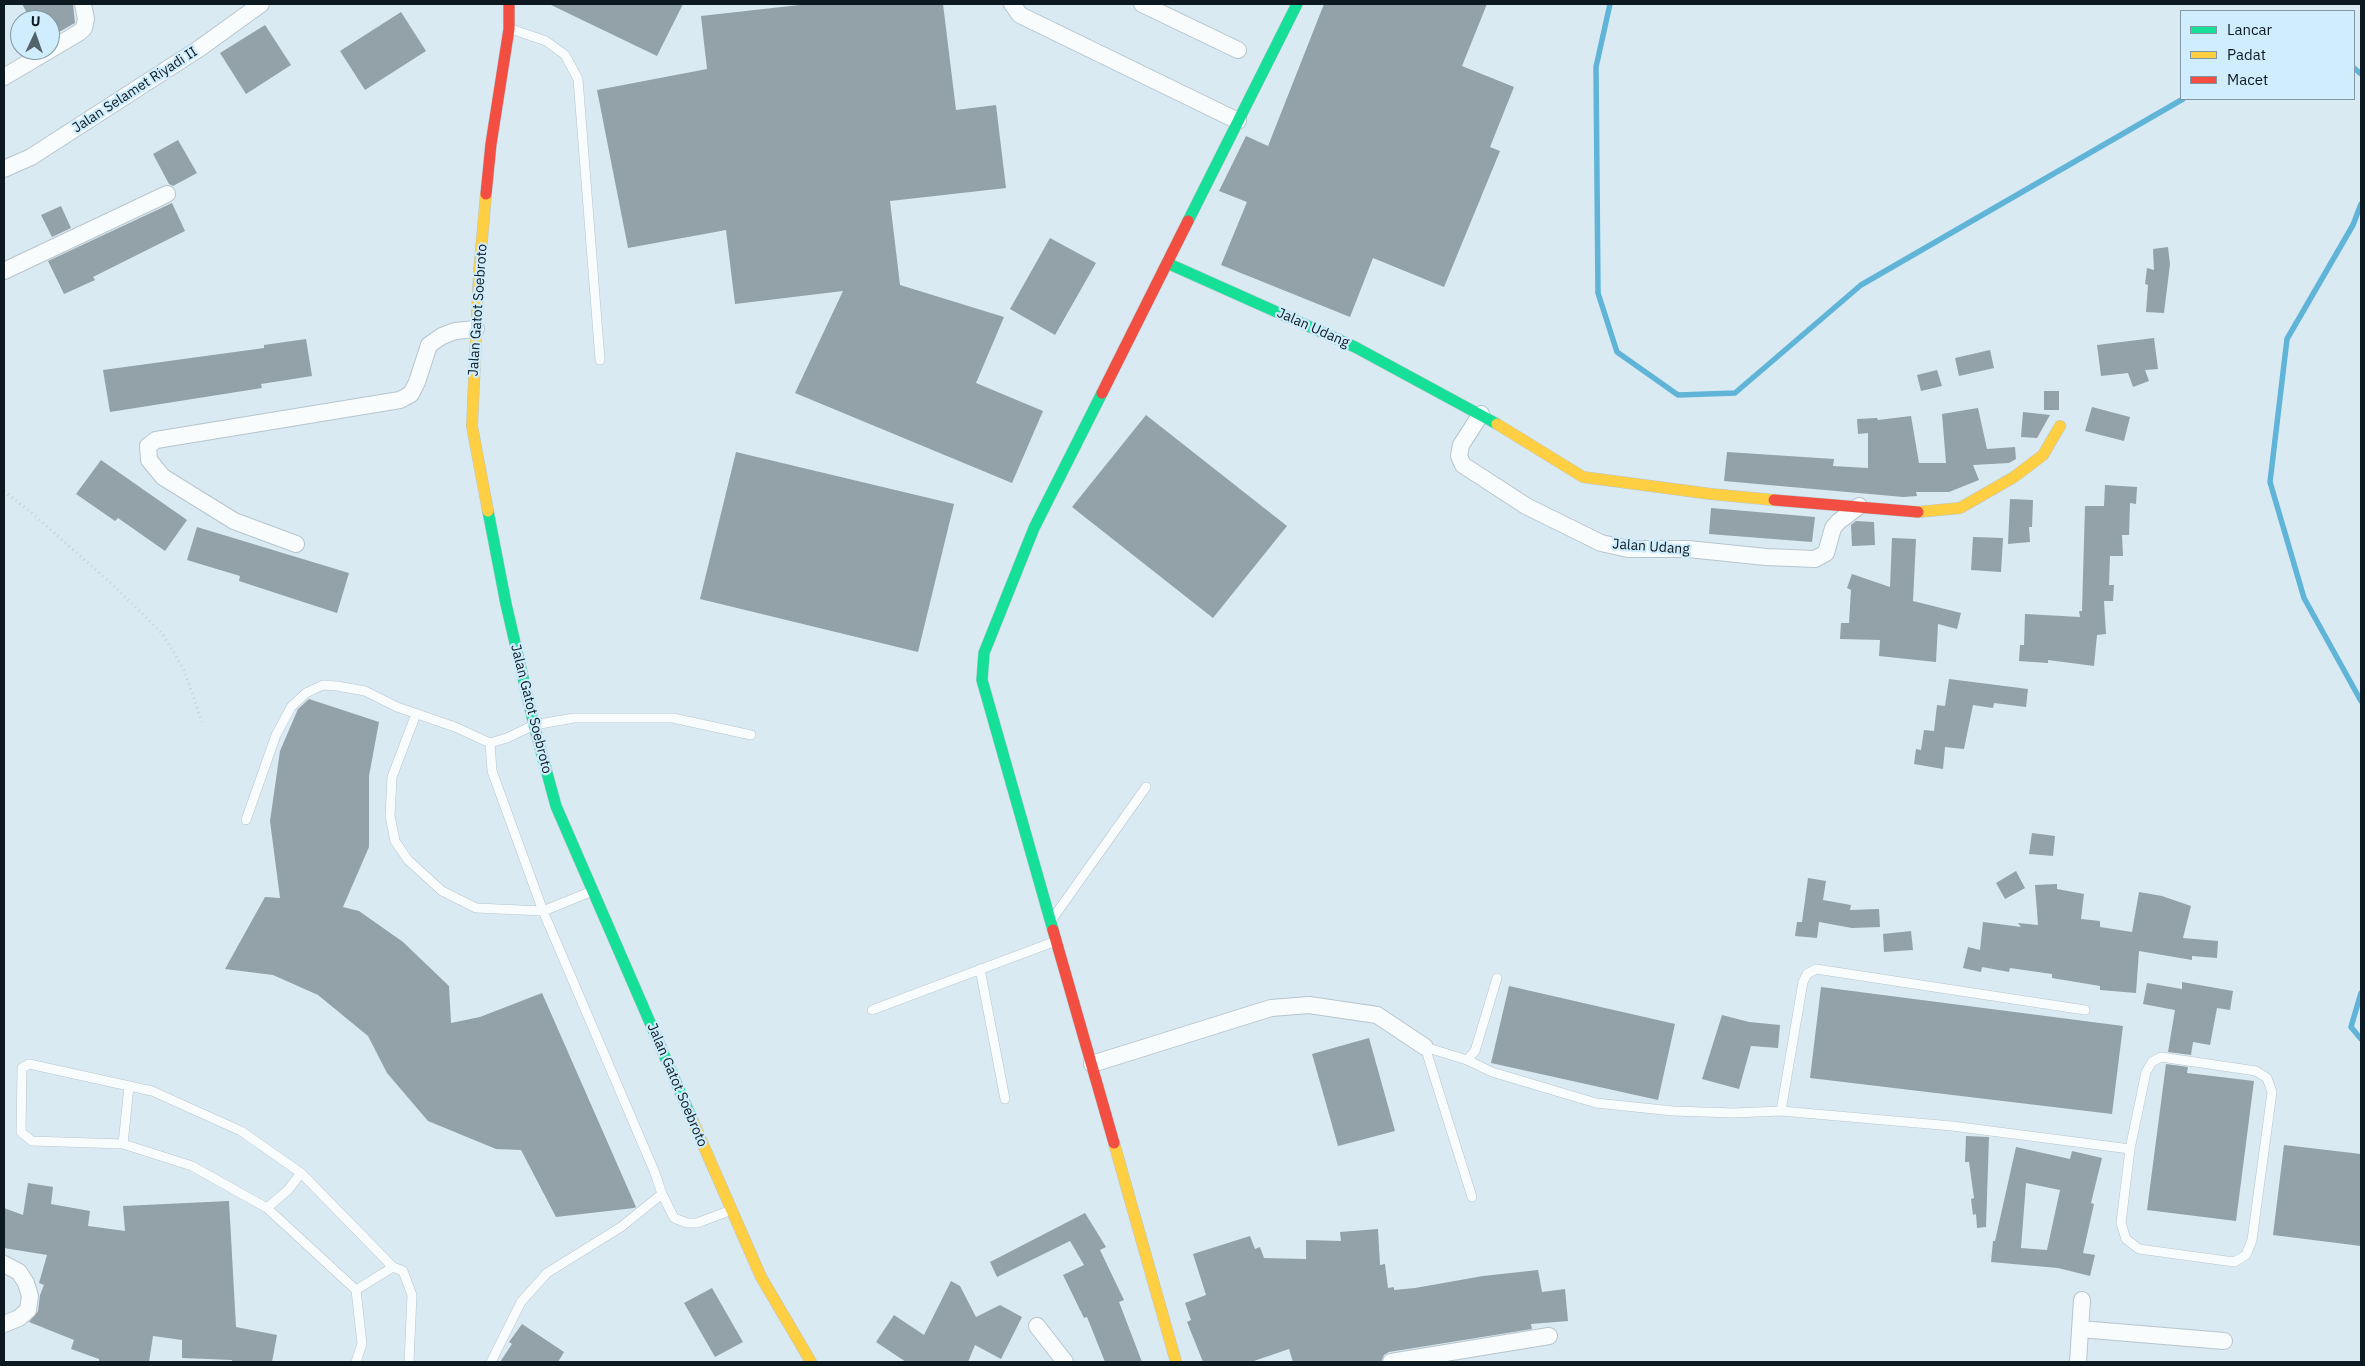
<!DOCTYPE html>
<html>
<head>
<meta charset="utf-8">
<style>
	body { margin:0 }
	#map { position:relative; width:2365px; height:1366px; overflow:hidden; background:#daeaf2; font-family:"IBM Plex Sans",sans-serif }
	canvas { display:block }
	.frame { position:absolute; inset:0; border:5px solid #0c1920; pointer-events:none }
	.legend { position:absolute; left:2180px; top:10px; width:175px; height:90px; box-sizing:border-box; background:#cfedfc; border:1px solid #8198a4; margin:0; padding:6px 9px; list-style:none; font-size:15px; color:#0c1920 }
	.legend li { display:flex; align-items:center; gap:10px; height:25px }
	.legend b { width:25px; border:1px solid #8198a4 }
	.north { position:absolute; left:10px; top:10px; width:50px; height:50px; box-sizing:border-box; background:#cfedfc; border:1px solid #8198a4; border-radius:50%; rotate:3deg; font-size:14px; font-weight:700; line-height:20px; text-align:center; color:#0c1920 }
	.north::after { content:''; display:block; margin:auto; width:18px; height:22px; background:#54626a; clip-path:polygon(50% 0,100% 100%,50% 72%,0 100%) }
</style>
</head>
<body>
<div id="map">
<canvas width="2365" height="1366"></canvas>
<div class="frame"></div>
<ul class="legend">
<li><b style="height:6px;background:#16e098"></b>Lancar</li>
<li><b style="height:6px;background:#ffcf43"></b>Padat</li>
<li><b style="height:6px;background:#f24e42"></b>Macet</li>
</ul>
<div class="north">U</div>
</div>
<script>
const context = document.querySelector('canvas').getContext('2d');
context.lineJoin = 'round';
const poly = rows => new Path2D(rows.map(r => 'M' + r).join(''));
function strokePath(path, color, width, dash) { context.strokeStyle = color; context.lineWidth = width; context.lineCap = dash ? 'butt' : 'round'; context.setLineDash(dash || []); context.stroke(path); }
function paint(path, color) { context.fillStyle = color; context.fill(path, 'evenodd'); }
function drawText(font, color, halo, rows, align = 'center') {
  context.font = font + ' "IBM Plex Sans",sans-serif'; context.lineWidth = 4.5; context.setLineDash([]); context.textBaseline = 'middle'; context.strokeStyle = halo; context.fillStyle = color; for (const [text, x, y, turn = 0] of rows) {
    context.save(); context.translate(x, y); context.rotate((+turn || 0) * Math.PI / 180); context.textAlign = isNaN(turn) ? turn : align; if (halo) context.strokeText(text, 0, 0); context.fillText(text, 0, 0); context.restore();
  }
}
strokePath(poly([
	[1610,4,1596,67,1598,293,1617,352,1678,395,1735,393,1861,285,2183,99],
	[2354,68,2361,74],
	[2361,204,2353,225,2287,339,2270,482,2304,598,2361,701],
	[2361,993,2351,1027,2361,1039]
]), '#5fb4d7', 5.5);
paint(poly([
	[22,4,73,4,75,23,50,37,50,20,31,20],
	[549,4,683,4,657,56],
	[808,4,943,4,956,110,996,105,1006,188,890,201,900,285,1004,317,976,383,1043,411,1012,483,795,393,843,291,735,304,726,230,628,248,597,90,707,69,701,16],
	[1324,4,1487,4,1462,66,1514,87,1490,147,1500,151,1444,287,1373,258,1350,317,1221,265,1247,202,1219,191,1246,136,1268,146],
	[401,12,426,51,365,90,340,51],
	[265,25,291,65,246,94,220,53],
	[178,140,197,173,173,186,169,184,153,154],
	[172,203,185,231,93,277,95,280,64,294,48,261],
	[61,206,71,228,52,237,41,215],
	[1050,238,1096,263,1055,335,1010,309],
	[2168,247,2170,264,2164,313,2146,312,2148,285,2145,284,2147,268,2154,270,2153,249],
	[2154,338,2158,369,2145,370,2149,381,2133,387,2128,373,2101,376,2097,345],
	[306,339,312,376,261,384,262,388,110,412,103,370,264,348,264,345],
	[1990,350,1994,368,1959,376,1955,358],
	[1937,370,1942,386,1921,391,1917,375],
	[2044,391,2059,391,2059,410,2044,410],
	[2092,407,2130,417,2124,441,2085,431],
	[1978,408,1987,449,2015,447,2016,459,2009,463,1973,465,1979,480,1949,492,1916,492,1917,496,1903,497,1724,481,1727,452,1834,459,1833,466,1868,468,1868,433,1858,434,1857,419,1877,418,1878,420,1911,416,1919,463,1946,463,1942,414],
	[2023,412,2050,415,2037,438,2021,437],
	[1146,415,1287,526,1213,618,1072,507],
	[736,452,954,504,918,652,700,599],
	[101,460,187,520,165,551,118,518,115,521,76,494],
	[2105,485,2137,487,2136,504,2130,503,2129,535,2122,535,2123,556,2110,556,2109,585,2114,585,2113,601,2104,601,2106,634,2097,635,2094,666,2048,660,2048,663,2019,661,2020,645,2024,645,2025,614,2080,617,2079,611,2082,611,2085,506,2104,506],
	[2010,499,2033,500,2032,527,2029,527,2030,542,2008,544],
	[1711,508,1815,517,1812,542,1709,534],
	[1856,521,1874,522,1875,545,1852,546,1851,525],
	[197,527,349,573,337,613,239,581,240,576,187,560],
	[1973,537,2003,538,2001,572,1971,570],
	[1892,538,1916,539,1913,601,1961,613,1957,629,1938,624,1936,662,1879,656,1880,640,1840,639,1841,623,1849,623,1851,590,1847,588,1852,574,1890,587],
	[1949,679,2028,689,2026,707,1994,703,1993,708,1973,705,1964,749,1945,747,1943,769,1914,764,1916,749,1921,750,1924,730,1934,731,1937,705,1945,706],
	[309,699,379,722,369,776,369,847,343,907,359,911,403,942,449,986,451,1023,480,1017,542,993,636,1207,634,1208,556,1217,521,1150,496,1149,428,1121,387,1073,368,1036,318,995,273,975,225,969,265,897,280,898,270,821,280,751,298,709],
	[2032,833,2055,836,2053,856,2029,854],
	[2016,871,2025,888,2005,899,1996,883],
	[1808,878,1826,881,1823,900,1851,905,1850,910,1879,909,1880,927,1852,928,1819,922,1817,938,1795,936,1797,922,1802,922],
	[2057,884,2057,889,2084,894,2081,919,2100,921,2100,927,2132,932,2139,892,2162,896,2191,906,2183,938,2218,941,2217,958,2192,956,2192,960,2139,951,2136,993,2100,990,2100,986,2052,978,2052,974,2010,968,2009,972,1982,967,1981,972,1963,968,1968,947,1980,950,1983,922,2021,927,2018,923,2038,925,2035,885],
	[1911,931,1913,950,1884,952,1883,934],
	[2182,982,2233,991,2230,1010,2217,1008,2210,1045,2193,1042,2191,1055,2168,1052,2175,1010,2143,1004,2147,983,2182,989],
	[1509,986,1675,1024,1658,1100,1491,1063],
	[1821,987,2123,1026,2112,1114,1810,1078],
	[1722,1015,1749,1022,1780,1025,1778,1048,1751,1046,1739,1089,1702,1079],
	[1369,1038,1395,1131,1338,1146,1312,1054],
	[2166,1064,2188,1067,2187,1073,2254,1081,2236,1221,2147,1210],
	[1966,1136,1989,1137,1986,1227,1977,1228,1976,1214,1973,1215,1971,1199,1974,1198,1969,1162,1965,1162],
	[2284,1145,2361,1154,2361,1246,2273,1235],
	[2016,1147,2070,1159,2072,1151,2102,1158,2091,1203,2094,1204,2083,1253,2095,1255,2090,1276,2058,1268,1991,1262,1993,1241,1995,1241],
	[2026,1183,2060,1190,2047,1250,2021,1248],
	[28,1183,53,1187,51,1204,90,1211,88,1226,125,1231,123,1206,229,1201,236,1327,277,1335,272,1362,232,1362,232,1360,182,1358,182,1340,153,1336,149,1362,99,1362,99,1359,71,1349,74,1340,29,1322,38,1311,40,1295,44,1285,39,1283,47,1255,4,1248,4,1208,23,1215],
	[1085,1213,1106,1247,1100,1250,1124,1300,1119,1302,1142,1362,1105,1362,1087,1317,1084,1318,1063,1275,1084,1265,1070,1241,997,1277,990,1262],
	[1378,1229,1380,1265,1385,1264,1388,1288,1394,1287,1394,1290,1415,1288,1483,1276,1538,1270,1542,1292,1565,1289,1568,1321,1531,1324,1532,1329,1389,1352,1384,1355,1381,1362,1293,1362,1289,1349,1251,1362,1203,1362,1187,1322,1191,1320,1185,1303,1206,1295,1193,1254,1250,1236,1255,1249,1260,1247,1264,1258,1306,1259,1306,1240,1341,1241,1340,1232],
	[951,1281,960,1286,976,1317,1000,1305,1022,1317,1001,1359,975,1345,968,1362,906,1362,876,1342,894,1315,924,1335],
	[712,1288,743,1342,715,1357,684,1303],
	[522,1324,564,1352,558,1362,500,1362,512,1344,509,1342]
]), '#93a1a8');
const lane = poly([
	[511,29,546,41,565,55,578,79,600,360],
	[416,714,392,777,391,797,390,816,395,841,408,860,442,891,476,908,543,911,590,892],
	[246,820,276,735,291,707,306,693,323,685,337,686,365,691,397,707,455,727,490,743],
	[1053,918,1146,787],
	[980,969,1005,1099],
	[872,1010,1056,941],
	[1425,1047,1472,1197],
	[1425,1047,1467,1060,1475,1051,1497,978],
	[2161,1057,2256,1071,2267,1078,2272,1092,2252,1240,2246,1255,2234,1262,2139,1249,2126,1239,2121,1223,2130,1149,2146,1072,2152,1062,2161,1057],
	[1467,1060,1492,1072,1596,1103,1673,1111,1733,1113,1781,1111,1952,1126,2130,1149],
	[29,1064,152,1091,241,1131,301,1173,288,1190,267,1208,192,1166,123,1144,32,1141,21,1132,22,1068,29,1064],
	[1781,1111,1803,982,1807,974,1816,969,2085,1010],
	[123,1144,129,1086],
	[301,1173,393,1267],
	[662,1194,674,1218,687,1223,697,1223,729,1211],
	[267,1208,356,1290,362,1344,356,1362],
	[356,1290,393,1267,403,1271,412,1295,409,1362],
	[491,1362,521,1302,547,1273,621,1227,662,1194,655,1173,543,911,492,771,490,743,507,738,534,725,574,718,673,718,751,735]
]);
const street = poly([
	[1012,4,1020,15,1238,121],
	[1142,4,1238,50],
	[4,77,80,32,84,28,86,19,83,4],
	[4,169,31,157,200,48,261,4],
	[4,271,167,194],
	[1481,414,1461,445,1459,456,1463,465,1526,506,1601,543,1628,549,1688,549,1766,557,1815,559,1826,553,1833,528,1838,522,1859,506],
	[296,544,234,521,163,477,149,460,148,446,156,440,400,400,411,394,417,382,429,345,442,336,455,331,476,329],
	[1092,1064,1271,1008,1309,1005,1377,1015,1425,1047],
	[4,1264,19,1272,26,1283,30,1296,28,1310,19,1318,4,1324],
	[1037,1326,1065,1362],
	[2080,1329,2224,1341],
	[1391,1362,1549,1336],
	[2078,1362,2082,1300]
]);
const fast = poly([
	[1188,221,1297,4],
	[1167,263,1355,347,1497,424],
	[488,511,506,604,534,725,556,806,691,1117],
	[1053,930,982,680,984,653,1034,528,1102,393]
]);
const slow = poly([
	[486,194,479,273,472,426,488,511],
	[1497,424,1583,477,1711,494,1774,500],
	[1918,512,1960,508,2014,477,2043,455,2060,426],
	[691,1117,761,1277,811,1362],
	[1114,1143,1176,1362]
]);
const jam = poly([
	[486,194,491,144,509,29,509,4],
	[1102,393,1188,221],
	[1774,500,1918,512],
	[1053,930,1114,1143]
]);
strokePath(lane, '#b7c5cd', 10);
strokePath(street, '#b7c5cd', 18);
strokePath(fast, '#b7c5cd', 12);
strokePath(slow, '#b7c5cd', 12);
strokePath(jam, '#b7c5cd', 12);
strokePath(poly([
	[4,491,33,514,114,586,162,633,184,670,202,722]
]), '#cbd0d2', 3, [1, 4]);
strokePath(lane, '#f9fcfd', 9);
strokePath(street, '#f9fcfd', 16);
strokePath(fast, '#16e098', 11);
strokePath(slow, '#ffcf43', 11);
strokePath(jam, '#f24e42', 11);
drawText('14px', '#0c1920', '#cfedfc', [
	["Jalan Selamet Riyadi II",135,90,-33],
	["Jalan Gatot Soebroto",478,310,-86],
	["Jalan Udang",1313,328,24],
	["Jalan Udang",1651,547,4],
	["Jalan Gatot Soebroto",531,709,76],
	["Jalan Gatot Soebroto",677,1085,67]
]);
</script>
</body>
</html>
